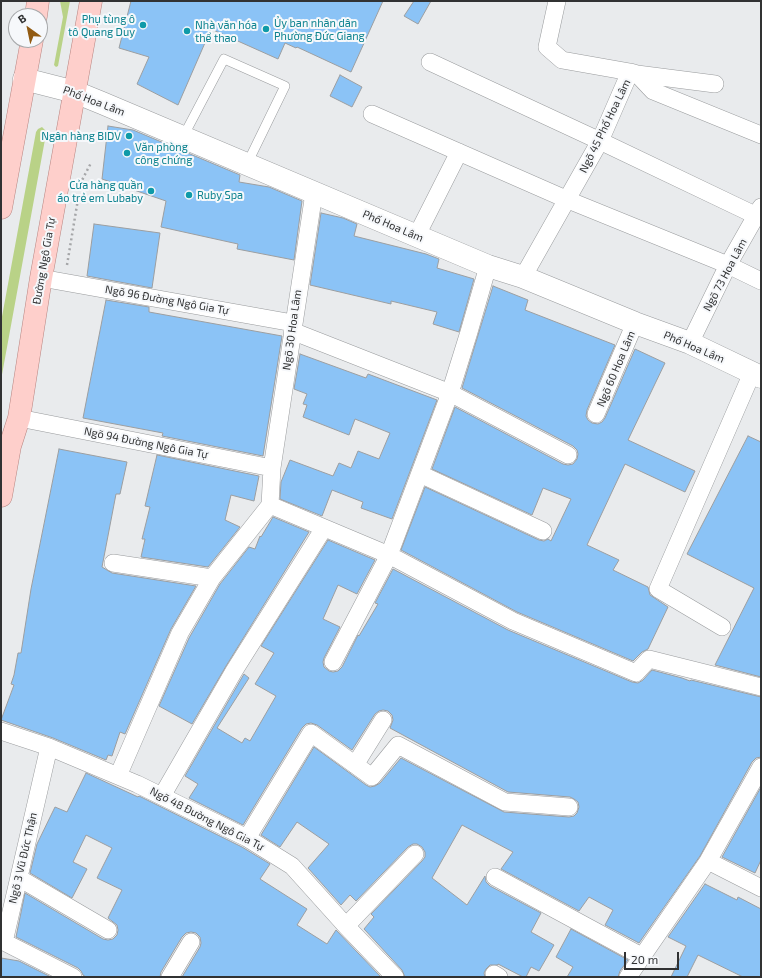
<!DOCTYPE html>
<html>
<head>
<meta charset="utf-8">
<style>
	body { margin:0 }
	#map { position:relative; width:762px; height:978px; overflow:hidden; background:#e9ebed; font-family:"Exo 2",sans-serif }
	canvas { display:block }
	.frame { position:absolute; inset:0; border:2px solid #313233; pointer-events:none }
	.north { position:absolute; left:8px; top:8px; width:40px; height:40px; box-sizing:border-box; background:#f6f8fb; border:1px solid #a7a9ab; border-radius:50%; rotate:327deg; font-size:11px; font-weight:700; line-height:16px; text-align:center; color:#313233 }
	.north::after { content:''; display:block; margin:auto; width:14px; height:18px; background:#925b13; clip-path:polygon(50% 0,100% 100%,50% 72%,0 100%) }
	.scale { position:absolute; left:624px; top:952px; width:55px; height:18px; box-sizing:border-box; border:2px solid #313233; border-top:0; padding-left:5px; font-size:12px; line-height:14px; white-space:nowrap; color:#313233; -webkit-text-stroke:3px #f6f8fb; paint-order:stroke }
</style>
</head>
<body>
<div id="map">
<canvas width="762" height="978"></canvas>
<div class="frame"></div>
<div class="north">B</div>
<div class="scale">20 m</div>
</div>
<script>
const context = document.querySelector('canvas').getContext('2d');
context.lineJoin = 'round';
function paint(path, color) { context.fillStyle = color; context.fill(path, 'evenodd'); }
const poly = rows => new Path2D(rows.map(r => 'M' + r).join(''));
function strokePath(path, color, width, dash) { context.strokeStyle = color; context.lineWidth = width; context.lineCap = dash ? 'butt' : 'round'; context.setLineDash(dash || []); context.stroke(path); }
function drawText(font, color, halo, rows, align = 'center') {
  context.font = font + ' "Exo 2",sans-serif'; context.lineWidth = 4; context.setLineDash([]); context.textBaseline = 'middle'; context.strokeStyle = halo; context.fillStyle = color; for (const [text, x, y, turn = 0] of rows) {
    context.save(); context.translate(x, y); context.rotate((+turn || 0) * Math.PI / 180); context.textAlign = isNaN(turn) ? turn : align; if (halo) context.strokeText(text, 0, 0); context.fillText(text, 0, 0); context.restore();
  }
}
paint(poly([
	[60,1,70,1,58,66,56,67,54,65,63,17],
	[42,127,45,130,46,134,1,380,1,322,36,132,38,129]
]), '#b9d287');
const building = poly([
	[131,1,383,1,351,72,297,47,296,48,285,43,278,59,211,29,178,105,137,84,149,57,119,48,131,1],
	[414,1,431,1,418,24,404,16,414,1],
	[340,75,362,87,352,107,330,96,340,75],
	[108,126,133,130,240,175,239,182,269,187,302,201,294,260,237,249,238,244,161,227,166,201,102,179,108,126],
	[321,213,343,218,357,224,354,236,426,254,439,259,437,268,474,279,459,332,433,324,437,312,391,301,391,304,310,285,321,213],
	[94,224,160,233,152,288,87,276,94,224],
	[493,286,528,300,525,310,615,345,587,410,586,416,588,420,592,423,598,424,602,422,605,418,635,349,665,363,628,440,695,471,685,492,625,464,587,545,619,560,613,570,648,587,650,595,668,607,648,649,642,652,633,661,517,612,401,550,425,487,539,540,544,541,548,539,551,541,571,499,543,488,532,515,432,469,455,407,563,464,568,465,573,464,577,459,578,454,577,450,573,446,462,388,493,286],
	[106,300,149,307,149,312,282,336,263,456,162,436,163,433,83,418,106,300],
	[300,354,366,378,368,374,437,400,392,519,361,508,363,502,332,490,322,516,280,499,281,482,290,460,333,476,339,463,351,468,358,451,379,459,390,433,355,419,349,435,303,417,307,405,303,404,307,394,294,389,300,354],
	[748,436,761,442,761,677,715,665,754,588,687,554,748,436],
	[59,449,127,462,120,494,116,494,102,567,112,573,196,586,171,629,125,734,120,732,112,756,108,755,106,760,53,738,1,720,14,685,11,684,14,675,18,653,21,653,31,589,59,449],
	[157,455,259,476,254,501,231,495,225,520,240,527,208,567,141,557,145,539,142,539,150,507,145,506,157,455],
	[273,517,309,532,226,666,192,724,159,706,189,638,220,584,249,547,255,549,260,536,261,537,273,517],
	[328,540,375,560,357,594,338,585,323,619,340,627,324,658,323,662,324,667,329,671,333,672,338,671,342,667,358,635,359,636,378,604,375,603,393,569,508,630,632,682,638,683,643,680,652,670,682,678,690,681,691,680,761,697,761,757,756,758,752,762,700,856,639,943,605,925,613,910,589,897,579,911,501,869,513,852,462,825,432,878,467,905,485,876,486,882,490,886,541,913,531,932,554,945,539,971,531,967,526,977,523,977,498,964,498,965,490,965,486,969,484,973,485,977,405,977,402,970,364,929,374,917,371,914,422,861,425,857,425,852,422,847,417,844,413,844,408,847,356,901,350,895,341,905,308,868,329,844,297,822,280,847,261,835,314,747,366,785,370,787,375,786,380,783,401,758,504,812,569,817,574,816,577,813,579,807,578,802,574,799,570,797,508,792,390,728,393,720,392,715,388,711,383,710,379,711,375,714,352,750,317,725,311,723,306,724,302,728,243,825,189,798,198,784,185,776,244,674,249,678,217,728,242,743,245,738,250,741,276,696,255,684,274,653,261,646,328,540],
	[86,773,138,797,139,796,242,847,270,864,260,879,307,909,297,925,327,944,336,930,381,977,182,977,200,947,201,943,200,937,196,933,191,932,186,933,182,937,161,972,160,977,86,977,83,975,81,971,78,968,16,937,25,893,103,939,108,940,113,939,117,935,118,930,117,925,108,918,122,890,97,878,112,848,86,835,73,862,87,869,72,898,30,873,37,844,55,807,67,812,86,773],
	[761,787,761,860,755,873,722,857,761,787],
	[705,884,737,900,738,897,761,909,761,977,743,977,698,955,687,977,671,977,686,946,668,937,705,884],
	[571,929,628,960,620,971,618,977,567,977,573,967,556,957,571,929],
	[1,958,19,961,51,977,1,977,1,958]
]);
paint(building, '#8bc3f6');
strokePath(building, '#9c9ea0', 1);
const service = poly([
	[183,137,224,59,285,86,247,164]
]);
const minor = poly([
	[430,62,600,141,757,216],
	[630,72,637,74,653,91,761,135],
	[637,74,715,84],
	[372,114,568,200,728,265,761,281],
	[314,193,272,468,270,505,389,555,513,621,636,673,649,659,761,687],
	[417,235,459,152],
	[523,277,600,141,630,72,562,60,547,47,557,1],
	[41,278,293,323],
	[292,331,450,393,568,455],
	[690,343,728,265,761,207],
	[596,414,635,323],
	[19,418,272,468],
	[420,474,543,531],
	[113,563,212,578],
	[722,627,658,589,752,373],
	[333,662,389,555,450,393,469,332,488,266],
	[1,731,49,747,137,784,247,838,292,866,346,926,395,977],
	[49,747,4,942,73,977],
	[355,765,383,720],
	[118,776,180,633,212,578,270,505],
	[162,796,234,671,324,528],
	[247,838,311,733,372,777,398,745,505,802,569,807],
	[708,861,761,888],
	[495,877,643,957],
	[19,878,108,930],
	[346,926,415,854],
	[494,974,499,977],
	[170,977,191,942],
	[628,977,708,861,761,767]
]);
const tertiary = poly([
	[24,79,75,92,102,103,488,266,523,277,635,323,690,343,761,377]
]);
const primary = poly([
	[36,16,38,1],
	[1,208,32,40],
	[1,496,10,446,19,418,41,278,91,1]
]);
strokePath(service, '#999b9d', 10);
strokePath(minor, '#999b9d', 18);
strokePath(tertiary, '#999b9d', 23);
strokePath(primary, '#b6837f', 23);
strokePath(poly([
	[80,184,91,163],
	[67,265,78,199]
]), '#a5a6a8', 2.5, [2, 3]);
strokePath(service, '#fff', 9);
strokePath(minor, '#fff', 17);
strokePath(tertiary, '#fff', 22);
strokePath(primary, '#fecfcb', 22);
for (const [x, y, r, color] of [
	[143,25,4,"#0f9aa8"],
	[266,29,4,"#0f9aa8"],
	[187,31,4,"#0f9aa8"],
	[129,136,4,"#0f9aa8"],
	[127,153,4,"#0f9aa8"],
	[151,191,4,"#0f9aa8"],
	[189,195,4,"#0f9aa8"]
]) { const dot = new Path2D(); dot.arc(x, y, r, 0, 2 * Math.PI); context.fillStyle = color; context.fill(dot); strokePath(dot, '#f6f8fb', 1.5); }
drawText('11px', '#0d838f', '#f6f8fb', [
	["Phụ tùng ô",135,19,"right"],
	["tô Quang Duy",135,32,"right"],
	["Ủy ban nhân dân",274,23],
	["Phường Đức Giang",274,36],
	["Nhà văn hóa",195,25],
	["thể thao",195,38],
	["Ngân hàng BIDV",121,136,"right"],
	["Văn phòng",135,147],
	["công chứng",135,160],
	["Cửa hàng quần",143,185,"right"],
	["áo trẻ em Lubaby",143,198,"right"],
	["Ruby Spa",197,195]
], 'left');
drawText('11px', '#313233', '#f6f8fb', [
	["Phố Hoa Lâm",94,101,21],
	["Ngõ 45 Phố Hoa Lâm",605,126,-64],
	["Phố Hoa Lâm",393,226,23],
	["Đường Ngô Gia Tự",44,261,-80],
	["Ngõ 73 Hoa Lâm",725,275,-62],
	["Ngõ 96 Đường Ngô Gia Tự",167,300,10],
	["Ngõ 30 Hoa Lâm",292,330,-82],
	["Phố Hoa Lâm",694,347,23],
	["Ngõ 60 Hoa Lâm",616,369,-67],
	["Ngõ 94 Đường Ngô Gia Tự",146,443,11],
	["Ngõ 48 Đường Ngô Gia Tự",207,819,27],
	["Ngõ 3 Vũ Đức Thận",23,858,-77]
]);
</script>
</body>
</html>
